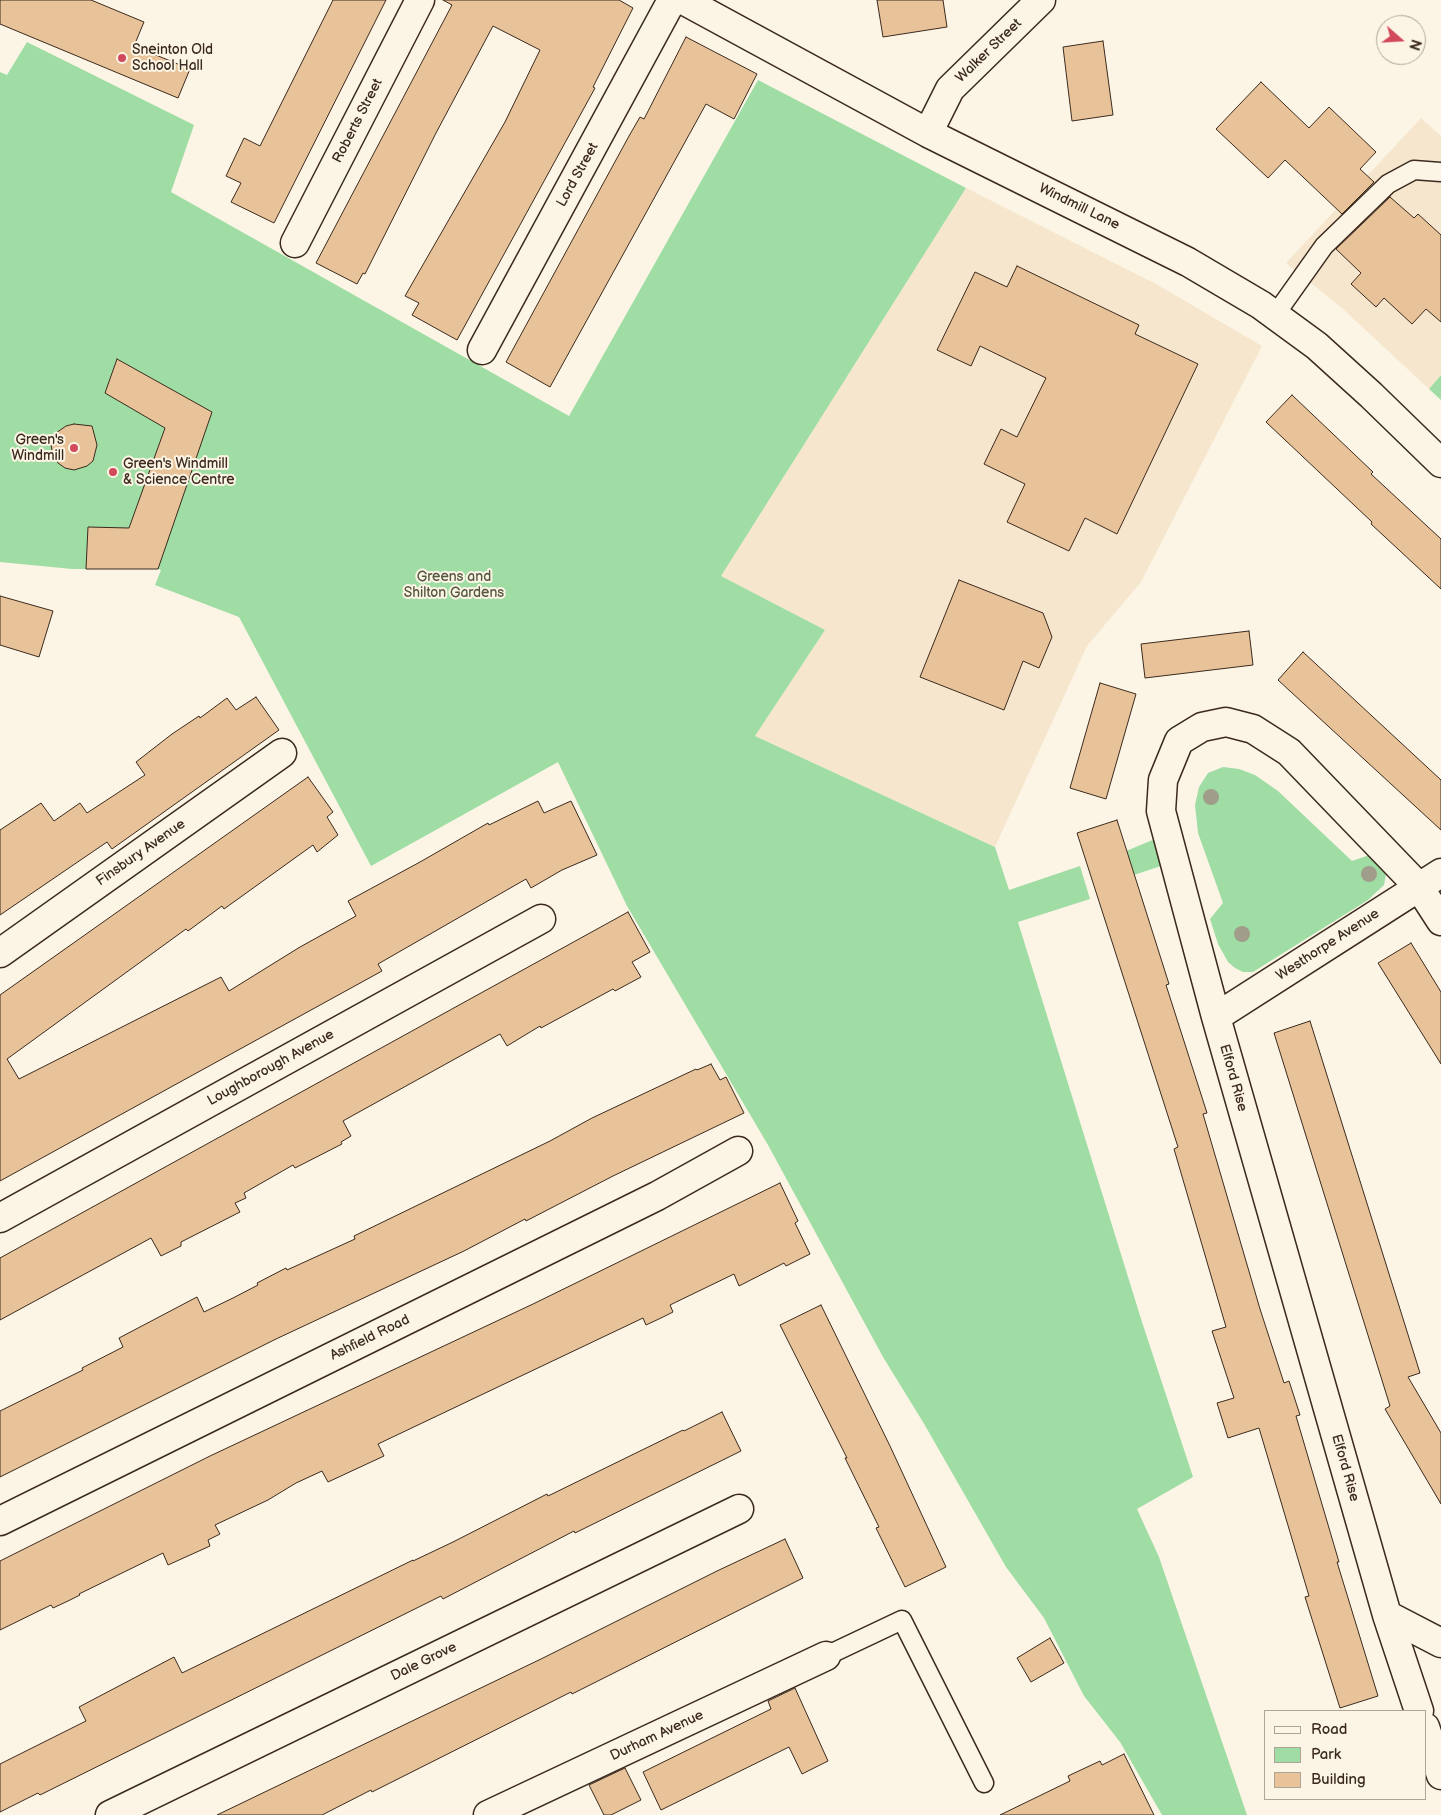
<!DOCTYPE html>
<html>
<head>
<meta charset="utf-8">
<style>
	body { margin:0 }
	#map { position:relative; width:1441px; height:1815px; overflow:hidden; background:#fcf5e5; font-family:"Balsamiq Sans",sans-serif }
	canvas { display:block }
	.legend { position:absolute; left:1264px; top:1710px; width:162px; height:90px; box-sizing:border-box; background:#fcf5e5; border:1px solid #afa495; margin:0; padding:6px 9px; list-style:none; font-size:15px; color:#3b2a1e }
	.legend li { display:flex; align-items:center; gap:10px; height:25px }
	.legend b { width:25px; border:1px solid #afa495 }
	.north { position:absolute; left:1376px; top:15px; width:50px; height:50px; box-sizing:border-box; background:#fcf5e5; border:1px solid #afa495; border-radius:50%; rotate:109deg; font-size:14px; font-weight:700; line-height:20px; text-align:center; color:#3b2a1e }
	.north::after { content:''; display:block; margin:auto; width:18px; height:22px; background:#d1495b; clip-path:polygon(50% 0,100% 100%,50% 72%,0 100%) }
</style>
</head>
<body>
<div id="map">
<canvas width="1441" height="1815"></canvas>
<ul class="legend">
<li><b style="height:6px;background:#fcf5e5"></b>Road</li>
<li><b style="height:14px;background:#9fdda5"></b>Park</li>
<li><b style="height:14px;background:#e8c399"></b>Building</li>
</ul>
<div class="north">N</div>
</div>
<script>
const context = document.querySelector('canvas').getContext('2d');
context.lineJoin = 'round';
function paint(path, color) { context.fillStyle = color; context.fill(path, 'evenodd'); }
const poly = rows => new Path2D(rows.map(r => 'M' + r).join(''));
function strokePath(path, color, width, dash) { context.strokeStyle = color; context.lineWidth = width; context.lineCap = dash ? 'butt' : 'round'; context.setLineDash(dash || []); context.stroke(path); }
function drawText(font, color, halo, rows, align = 'center') {
  context.font = font + ' "Balsamiq Sans",sans-serif'; context.lineWidth = 4; context.setLineDash([]); context.textBaseline = 'middle'; context.strokeStyle = halo; context.fillStyle = color; for (const [text, x, y, turn = 0] of rows) {
    context.save(); context.translate(x, y); context.rotate((+turn || 0) * Math.PI / 180); context.textAlign = isNaN(turn) ? turn : align; if (halo) context.strokeText(text, 0, 0); context.fillText(text, 0, 0); context.restore();
  }
}
paint(poly([
	[1421,118,1441,136,1441,375,1429,389,1344,310,1286,263],
	[966,188,1156,284,1262,346,1141,582,1087,646,995,847,755,736,825,630,721,576]
]), '#f6e6ce');
paint(poly([
	[27,42,194,125,171,192,569,416,758,80,966,188,721,576,825,630,755,736,995,847,1009,890,1080,866,1090,899,1018,922,1142,1322,1193,1477,1137,1509,1159,1557,1247,1815,1162,1815,1120,1742,1084,1696,1044,1618,1006,1567,923,1422,883,1357,768,1145,627,906,558,762,371,866,239,617,155,585,161,570,158,569,72,569,0,562,0,72,7,75],
	[1441,375,1441,400,1429,389],
	[1223,767,1239,769,1255,775,1278,791,1352,861,1375,853,1386,874,1384,885,1368,900,1253,972,1243,972,1235,968,1228,962,1218,944,1210,919,1223,903,1198,833,1195,805,1199,787,1208,773],
	[1155,839,1164,865,1134,875,1126,851]
]), '#9fdda5');
const building = poly([
	[0,0,91,0,144,22,134,46,190,69,178,98,0,24,0,0],
	[333,0,386,0,274,223,231,202,241,183,226,176,244,138,260,146,333,0],
	[443,0,619,0,633,8,593,87,595,88,457,340,412,315,419,303,405,296,505,122,540,50,493,26,436,133,365,274,363,273,357,284,316,263,452,5,443,0],
	[877,0,943,0,947,27,883,37,877,0],
	[686,37,757,74,734,119,706,104,550,387,506,362,629,136,640,117,644,119,686,37],
	[1103,41,1113,115,1072,121,1063,47,1103,41],
	[1261,82,1309,128,1329,107,1376,152,1360,169,1374,182,1342,214,1285,160,1268,178,1216,129,1261,82],
	[1390,197,1414,218,1418,214,1441,235,1441,322,1426,309,1412,324,1384,298,1376,307,1351,284,1361,273,1336,249,1390,197],
	[1017,266,1139,325,1135,334,1198,364,1117,534,1085,518,1069,551,1007,522,1025,484,984,464,1001,429,1017,437,1046,378,980,346,971,366,937,350,975,272,1007,287,1017,266],
	[117,359,212,412,158,569,86,569,88,527,129,528,165,428,105,393,117,359],
	[1292,395,1373,472,1371,474,1441,539,1441,589,1371,524,1372,522,1266,422,1292,395],
	[74,424,92,426,97,445,93,461,87,466,74,470,65,468,58,463,53,456,51,445,56,433,66,426,74,424],
	[959,580,1043,613,1052,637,1039,668,1023,661,1004,710,920,677,959,580],
	[0,596,53,611,39,657,0,645,0,596],
	[1249,631,1253,665,1145,678,1141,644,1249,631],
	[1303,652,1441,780,1441,830,1278,680,1303,652],
	[1100,683,1136,694,1106,799,1070,788,1100,683],
	[256,697,279,730,112,849,107,842,0,915,0,830,41,803,54,821,80,803,87,813,145,775,136,762,172,734,199,716,200,718,227,698,236,710,256,697],
	[308,777,333,812,327,817,338,835,317,852,313,845,224,909,222,906,188,931,186,929,7,1059,19,1079,221,977,229,991,300,947,356,916,348,901,420,862,488,823,489,825,538,801,544,813,571,801,597,855,562,870,531,888,526,879,378,964,382,971,0,1181,0,995,308,777],
	[1117,820,1169,984,1166,985,1207,1113,1203,1114,1260,1309,1284,1383,1289,1381,1300,1415,1296,1416,1339,1562,1337,1562,1378,1696,1340,1708,1305,1597,1309,1596,1259,1428,1228,1438,1217,1403,1234,1398,1212,1331,1226,1327,1174,1149,1178,1147,1077,833,1117,820],
	[628,912,650,952,632,962,641,977,615,991,613,989,541,1028,540,1026,507,1046,500,1034,350,1117,343,1121,351,1136,341,1142,342,1144,295,1168,293,1165,244,1193,246,1198,235,1203,240,1212,181,1242,181,1246,161,1256,151,1238,0,1320,0,1258,628,912],
	[1411,943,1441,992,1441,1064,1378,963,1411,943],
	[1310,1021,1420,1373,1408,1377,1441,1433,1441,1504,1385,1409,1390,1406,1274,1033,1310,1021],
	[711,1064,720,1080,726,1077,744,1113,613,1176,526,1221,525,1219,464,1251,276,1339,0,1477,0,1411,83,1370,82,1368,123,1347,119,1338,197,1297,204,1312,233,1298,258,1285,257,1283,286,1268,287,1270,355,1239,354,1236,550,1141,592,1118,696,1069,697,1070,711,1064],
	[780,1183,798,1221,795,1223,810,1254,786,1266,784,1263,739,1286,734,1274,670,1305,673,1312,661,1318,646,1325,643,1318,378,1444,384,1456,328,1482,322,1471,296,1483,268,1500,215,1525,220,1534,208,1540,210,1546,168,1565,163,1553,79,1594,80,1595,68,1601,53,1608,51,1605,0,1630,0,1561,210,1456,533,1304,780,1183],
	[821,1305,890,1446,946,1567,905,1587,876,1528,879,1527,845,1458,847,1458,780,1325,821,1305],
	[722,1412,741,1451,575,1533,574,1531,443,1599,441,1596,40,1795,38,1793,0,1812,0,1764,86,1721,79,1707,174,1657,182,1673,413,1560,413,1561,453,1542,547,1494,548,1496,683,1430,684,1431,722,1412],
	[785,1539,803,1578,572,1694,571,1692,372,1792,371,1790,322,1815,217,1815,543,1658,717,1571,785,1539],
	[1050,1638,1064,1663,1031,1682,1017,1658,1050,1638],
	[795,1688,828,1761,802,1774,789,1747,661,1810,643,1772,771,1709,768,1701,795,1688],
	[1124,1754,1154,1815,1000,1815,1070,1781,1068,1776,1100,1761,1102,1765,1124,1754],
	[625,1768,641,1800,611,1815,604,1815,589,1785,625,1768]
]);
paint(building, '#e8c399');
strokePath(building, '#3b2a1e', 1);
const lane = poly([
	[1275,315,1324,246,1388,184,1414,170,1441,172],
	[826,1656,902,1620,984,1783]
]);
const street = poly([
	[683,0,928,133,1188,262,1261,305,1317,346,1371,395,1441,463],
	[928,133,950,89,1041,0],
	[295,243,420,0],
	[482,350,672,0],
	[0,953,282,753],
	[1216,1017,1441,873],
	[0,1218,541,919],
	[0,1521,657,1196,738,1151],
	[1387,1615,1441,1643],
	[1419,1711,1387,1615,1216,1017,1161,811,1163,780,1179,741,1202,727,1226,722,1253,729,1289,752,1419,887,1441,921],
	[1425,1727,1441,1775],
	[110,1815,739,1509],
	[488,1815,826,1656]
]);
strokePath(lane, '#3b2a1e', 21);
strokePath(street, '#3b2a1e', 31);
strokePath(lane, '#fcf5e5', 18);
strokePath(street, '#fcf5e5', 28);
context.fillStyle = '#a09e8a';
for (const [x, y] of [
	[1211,797],
	[1369,874],
	[1242,934]
]) { context.beginPath(); context.arc(x, y, 8, 0, 2 * Math.PI); context.fill(); }
for (const [x, y, r, color] of [
	[122,58,5,"#d1495b"],
	[74,448,5,"#d1495b"],
	[113,472,5,"#d1495b"]
]) { const dot = new Path2D(); dot.arc(x, y, r, 0, 2 * Math.PI); context.fillStyle = color; context.fill(dot); strokePath(dot, '#fcf5e5', 2); }
drawText('14px', '#3b2a1e', '#fcf5e5', [
	["Sneinton Old",132,50],
	["School Hall",132,66],
	["Green's",64,440,"right"],
	["Windmill",64,456,"right"],
	["Green's Windmill",123,464],
	["& Science Centre",123,480]
], 'left');
drawText('14px', '#3b2a1e', '#fcf5e5', [
	["Walker Street",989,51,-44],
	["Roberts Street",358,121,-63],
	["Lord Street",578,175,-61],
	["Windmill Lane",1079,207,26],
	["Finsbury Avenue",141,853,-35],
	["Westhorpe Avenue",1328,945,-33],
	["Loughborough Avenue",271,1068,-29],
	["Elford Rise",1233,1078,74],
	["Ashfield Road",370,1338,-26],
	["Elford Rise",1345,1468,74],
	["Dale Grove",424,1662,-26],
	["Durham Avenue",657,1736,-25]
]);
drawText('14px', '#545740', '#fcf5e5', [
	["Greens and",454,577],
	["Shilton Gardens",454,593]
]);
</script>
</body>
</html>
